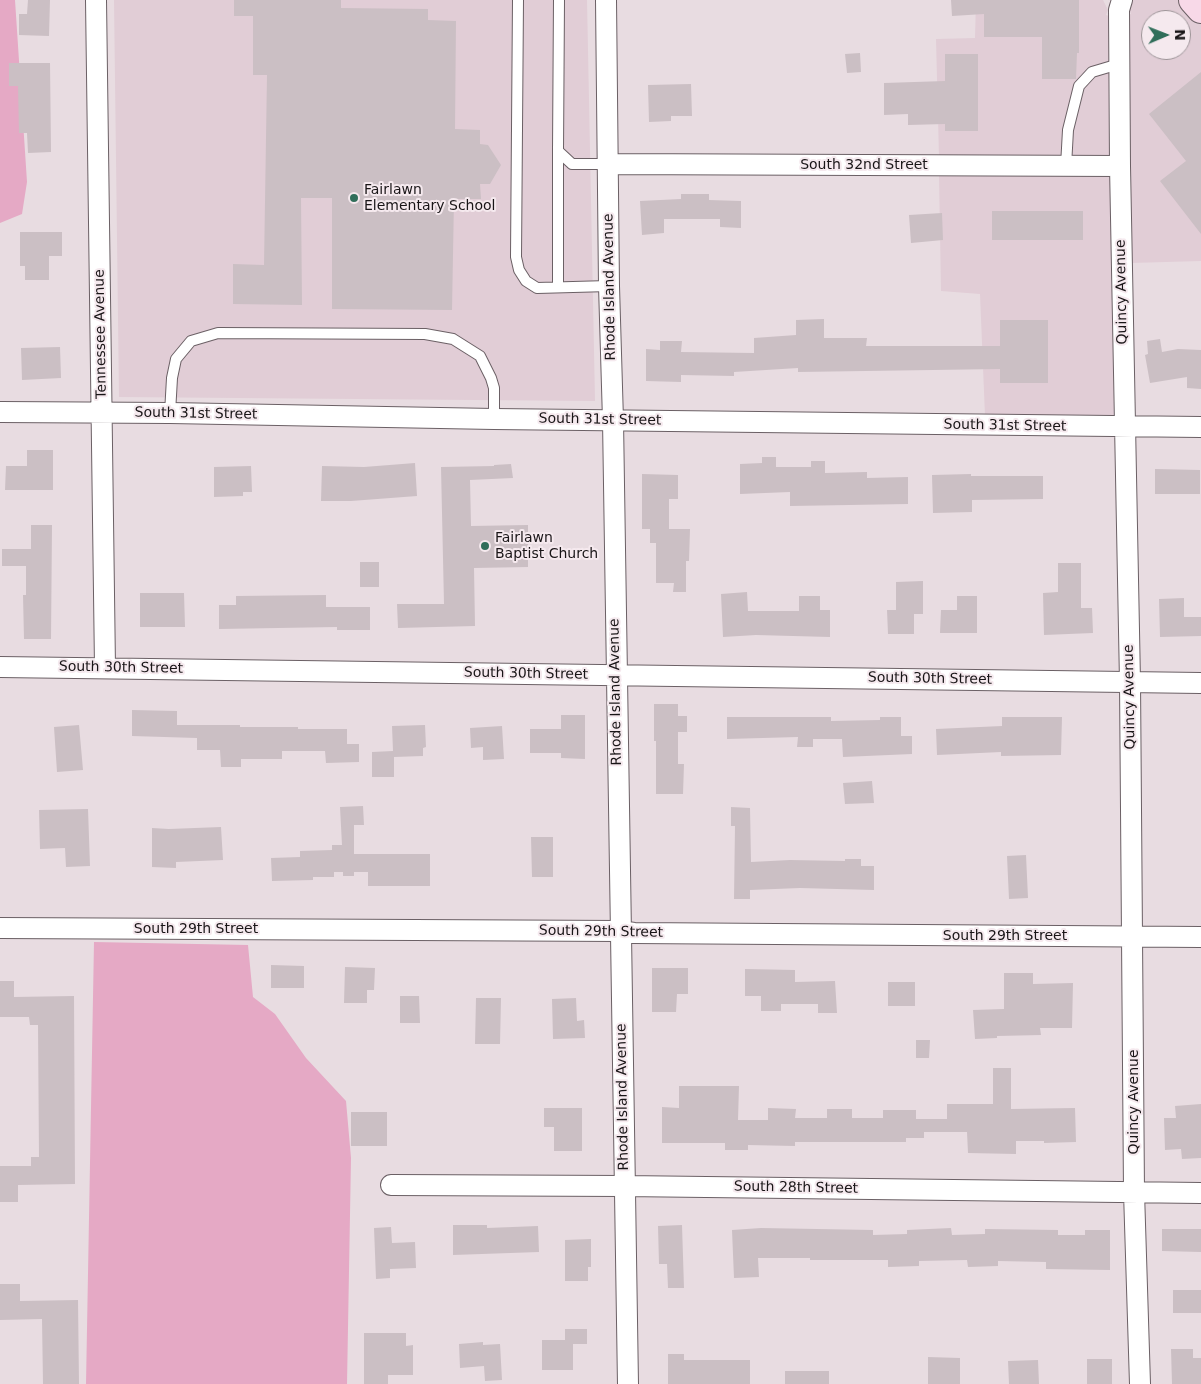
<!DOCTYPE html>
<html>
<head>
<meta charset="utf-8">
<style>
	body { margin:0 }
	#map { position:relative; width:1201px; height:1384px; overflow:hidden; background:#e8dce1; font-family:"DejaVu Sans",sans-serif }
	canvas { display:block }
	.north { position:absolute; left:1141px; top:10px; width:50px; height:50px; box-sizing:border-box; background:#f5e9ee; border:1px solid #9d9498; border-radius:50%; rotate:89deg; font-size:14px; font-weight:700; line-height:20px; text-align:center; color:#191517 }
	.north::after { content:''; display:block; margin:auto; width:18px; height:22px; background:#306e5a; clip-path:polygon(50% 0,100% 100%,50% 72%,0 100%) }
</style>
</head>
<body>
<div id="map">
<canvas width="1201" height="1384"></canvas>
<div class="north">N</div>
</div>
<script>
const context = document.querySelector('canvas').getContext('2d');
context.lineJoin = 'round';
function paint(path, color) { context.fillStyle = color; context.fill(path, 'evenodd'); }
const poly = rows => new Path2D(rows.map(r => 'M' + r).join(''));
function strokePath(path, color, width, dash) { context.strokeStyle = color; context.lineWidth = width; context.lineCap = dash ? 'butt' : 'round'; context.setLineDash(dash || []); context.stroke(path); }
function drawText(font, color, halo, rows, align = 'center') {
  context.font = font + ' "DejaVu Sans",sans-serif'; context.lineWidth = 4; context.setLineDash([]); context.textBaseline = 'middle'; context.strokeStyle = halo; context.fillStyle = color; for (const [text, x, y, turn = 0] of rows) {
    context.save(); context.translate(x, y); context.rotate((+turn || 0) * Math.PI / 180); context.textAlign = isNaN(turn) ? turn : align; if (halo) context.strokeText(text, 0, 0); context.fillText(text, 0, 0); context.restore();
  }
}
paint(poly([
	[114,0,587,0,595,401,119,397],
	[976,0,1103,0,1108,10,1106,15,1109,16,1110,157,939,157,936,39,975,38],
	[1132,0,1182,0,1201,23,1201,261,1131,263,1128,15,1131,14,1129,9],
	[1151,20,1181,20,1181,50,1151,50],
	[939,174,1110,175,1114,418,985,416,980,294,941,291]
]), '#e1cdd6');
paint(poly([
	[0,0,15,0,27,182,22,214,0,223],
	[94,942,248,945,253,997,275,1014,306,1058,346,1101,351,1158,347,1384,86,1384]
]), '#e5a9c5');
paint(poly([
	[28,0,50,0,49,36,19,35,19,14,27,14],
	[234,0,341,0,341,8,428,9,428,20,456,21,455,129,480,130,480,144,488,145,501,165,490,184,480,184,481,199,454,199,452,310,332,309,332,198,301,198,302,305,233,304,233,264,264,265,267,75,253,75,253,16,234,16],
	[951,0,1079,0,1079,53,1077,53,1076,79,1042,79,1042,37,984,37,984,14,952,16],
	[860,53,861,72,847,73,845,54],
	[945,54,978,54,978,131,945,131,945,124,908,125,908,114,884,115,884,83,945,81],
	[9,63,50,63,51,152,28,153,27,133,19,133,18,86,9,86],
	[1201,72,1201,234,1160,181,1186,161,1149,114],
	[691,84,692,116,671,116,671,121,649,122,648,85],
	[681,194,709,194,709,200,741,201,741,228,720,227,720,219,664,219,664,233,642,235,640,201,681,199],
	[992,211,1083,211,1083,240,992,240],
	[942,213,943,240,911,243,909,215],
	[20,232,62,232,62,256,49,256,49,280,25,280,25,266,20,266],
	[824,319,824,338,867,338,866,346,1000,346,1000,320,1048,320,1048,383,1000,383,1000,369,798,372,798,368,734,372,734,376,681,375,681,382,646,381,646,349,660,350,660,341,682,341,681,352,754,353,754,338,796,335,796,320],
	[1160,339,1162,352,1178,349,1201,350,1201,389,1187,388,1187,377,1150,383,1145,355,1148,354,1147,341],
	[60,347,61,378,22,380,21,348],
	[27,450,53,450,53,490,5,490,6,466,27,466],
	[762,457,776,457,776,467,811,467,811,461,825,461,825,473,867,472,867,478,908,477,908,504,790,506,790,492,740,494,740,464,762,463],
	[415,463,417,496,351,501,321,501,322,466,364,467],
	[511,464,513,478,470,480,471,526,528,525,528,567,474,568,475,626,398,628,397,604,444,604,441,467,494,466,494,465],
	[251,466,252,492,243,492,243,496,214,497,214,467],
	[1155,469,1200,470,1200,494,1155,494],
	[642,474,678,475,678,499,669,499,669,529,690,529,689,561,686,561,686,592,673,592,674,583,656,583,656,543,650,543,650,529,642,529],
	[971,474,971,476,1043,476,1043,499,972,500,972,512,933,513,932,475],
	[31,525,52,525,51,639,24,639,23,595,26,595,26,566,2,566,2,549,31,549],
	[360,562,379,562,379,587,360,587],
	[1058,563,1081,563,1081,608,1092,608,1093,633,1044,635,1043,593,1058,592],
	[923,581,923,614,914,614,914,634,888,634,887,610,896,610,896,582],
	[747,592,748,611,799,611,799,596,820,596,820,610,830,610,830,637,756,635,723,637,721,594],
	[140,593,184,593,185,627,140,627],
	[326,595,326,607,370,607,370,630,337,630,337,627,219,629,219,605,236,605,236,596],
	[957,596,977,596,977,633,940,633,941,610,957,610],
	[1184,598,1184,617,1201,617,1201,636,1160,637,1159,599],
	[654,704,678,704,678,716,687,716,687,732,678,732,678,764,684,764,683,794,656,794,656,741,654,741],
	[132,710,177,711,177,725,240,725,240,727,298,727,298,729,347,729,347,744,359,744,359,762,326,763,325,751,282,751,282,759,241,759,241,767,221,767,220,750,197,750,197,738,132,736],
	[561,715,585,715,585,759,561,758,561,753,530,753,530,729,561,729],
	[727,717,831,717,831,721,880,720,880,717,901,717,901,736,912,736,912,754,843,757,842,739,813,739,813,747,797,747,798,737,727,739],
	[1002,717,1062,717,1061,755,1001,756,1001,752,937,755,936,729,1002,726],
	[79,725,83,770,57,772,54,727],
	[425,725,426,747,423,748,423,756,394,757,394,777,372,777,372,752,393,751,392,726],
	[502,726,504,759,483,760,483,747,471,748,470,728],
	[872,781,874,803,845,804,843,783],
	[363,806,364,825,354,825,354,854,430,854,430,886,368,886,368,872,354,872,354,876,343,876,343,872,334,872,334,877,313,877,313,880,272,881,271,858,300,857,300,851,332,850,332,845,342,845,340,807],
	[731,807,750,808,751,862,790,860,845,861,845,859,861,859,861,866,874,866,874,890,800,888,750,890,750,899,734,899,735,826,731,826],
	[88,809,90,866,66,867,65,848,40,849,39,810],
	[221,827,223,860,176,862,176,868,152,867,152,828,169,829],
	[531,837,553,837,553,877,532,877],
	[1026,855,1028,898,1009,899,1007,856],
	[271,965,304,966,304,988,271,988],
	[345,967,375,968,374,990,367,990,367,1003,344,1003],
	[652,968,688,968,688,994,677,994,676,1012,652,1012],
	[745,969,795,970,795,982,835,981,837,1013,818,1013,818,1004,781,1004,781,1011,761,1011,761,996,745,996],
	[1004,973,1033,973,1033,984,1073,983,1072,1028,1040,1028,1041,1035,997,1036,997,1038,975,1039,973,1010,1004,1009],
	[0,981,14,981,14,997,74,996,75,1184,18,1185,18,1202,0,1202,0,1166,31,1166,31,1157,39,1157,38,1025,30,1025,29,1017,0,1017],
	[888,982,915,982,915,1006,888,1006],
	[400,996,419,996,420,1023,400,1023],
	[476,998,501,998,500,1044,475,1044],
	[576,998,577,1021,584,1020,585,1038,553,1039,552,999],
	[916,1040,930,1040,929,1058,916,1058],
	[993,1068,1011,1068,1011,1109,1075,1108,1076,1142,1044,1143,1044,1141,1016,1141,1016,1154,968,1153,967,1132,924,1132,924,1138,906,1138,906,1142,795,1142,795,1146,748,1145,748,1150,725,1150,725,1143,662,1143,662,1107,679,1108,679,1086,739,1086,738,1120,768,1120,768,1108,796,1109,795,1118,827,1118,827,1109,852,1109,852,1118,883,1118,883,1110,916,1110,916,1119,947,1119,947,1104,993,1104],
	[1201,1104,1201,1158,1182,1159,1181,1149,1165,1150,1164,1118,1176,1118,1175,1106],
	[544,1108,582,1108,582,1151,554,1151,554,1127,544,1127],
	[351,1112,387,1112,387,1146,351,1146],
	[453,1225,487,1225,487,1228,538,1226,539,1252,453,1255],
	[682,1225,684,1288,668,1288,667,1264,659,1264,658,1226],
	[391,1227,392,1243,415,1242,416,1268,390,1269,390,1278,376,1279,374,1228],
	[761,1228,873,1230,873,1235,907,1234,907,1230,951,1228,952,1235,985,1234,985,1229,1058,1230,1058,1235,1085,1235,1085,1230,1110,1230,1110,1270,1046,1269,1046,1262,998,1261,998,1266,968,1267,967,1260,919,1261,919,1266,888,1267,888,1260,810,1260,810,1258,758,1258,759,1277,734,1278,732,1230],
	[1162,1229,1201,1229,1201,1252,1162,1251],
	[591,1239,591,1267,588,1267,588,1281,565,1281,565,1240],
	[0,1284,20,1284,20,1301,78,1300,79,1384,43,1384,42,1319,0,1320],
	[1173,1290,1201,1290,1201,1313,1173,1313],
	[565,1329,587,1329,587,1344,573,1344,573,1370,542,1370,542,1340,565,1340],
	[364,1333,406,1333,406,1346,413,1345,413,1375,388,1375,388,1384,364,1384],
	[483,1342,483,1345,500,1344,502,1380,485,1381,484,1366,460,1368,459,1344],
	[1171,1349,1193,1349,1193,1358,1201,1358,1201,1384,1172,1384],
	[668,1354,684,1354,684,1360,750,1360,750,1384,668,1384],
	[928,1357,960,1358,960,1384,928,1384],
	[1087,1359,1112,1359,1112,1384,1087,1384],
	[1038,1360,1039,1384,1009,1384,1008,1361],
	[785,1371,829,1371,829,1384,785,1384]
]), '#cbbfc4');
const service = poly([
	[518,0,516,257,519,270,526,281,537,288,609,286],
	[559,0,558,151,572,164,608,164],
	[558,151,558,287],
	[1066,166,1068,130,1079,86,1092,72,1119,64],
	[170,413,172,378,176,359,191,341,218,333,425,334,453,339,480,356,491,378,494,388,494,419]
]);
const minor = poly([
	[96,0,105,667],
	[606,0,609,286,613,420,628,1384],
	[1122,0,1119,10,1120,166,1130,682,1134,1192,1140,1384],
	[608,164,1120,166],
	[0,412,170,413,494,419,1201,427],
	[0,667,1201,683],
	[0,928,620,931,634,933,1201,937],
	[391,1185,624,1186,1201,1193]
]);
const secondary = poly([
	[1193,0,1201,9]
]);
strokePath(service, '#6b6065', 12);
strokePath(minor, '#6b6065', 22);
strokePath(secondary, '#6b6065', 30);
strokePath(service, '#fff', 10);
strokePath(minor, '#fff', 20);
strokePath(secondary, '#f8d9e8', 28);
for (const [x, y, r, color] of [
	[354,198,5,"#306e5a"],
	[485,546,5,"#306e5a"]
]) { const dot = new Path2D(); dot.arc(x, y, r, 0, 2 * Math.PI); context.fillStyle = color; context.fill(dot); strokePath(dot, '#f5e9ee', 2); }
drawText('14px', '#191517', '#f5e9ee', [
	["South 32nd Street",864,165],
	["Rhode Island Avenue",610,287,-91],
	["Quincy Avenue",1122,292,-91],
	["Tennessee Avenue",101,334,-91],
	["South 31st Street",196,414,1],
	["South 31st Street",600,420,1],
	["South 31st Street",1005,426,1],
	["South 30th Street",121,668,1],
	["South 30th Street",526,674,1],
	["South 30th Street",930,679,1],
	["Rhode Island Avenue",616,692,-91],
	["Quincy Avenue",1130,697,-91],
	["South 29th Street",196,929],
	["South 29th Street",601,932,1],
	["South 29th Street",1005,936],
	["Rhode Island Avenue",623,1097,-91],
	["Quincy Avenue",1134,1102,-90],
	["South 28th Street",796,1188,1]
]);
drawText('14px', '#191517', '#f5e9ee', [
	["Fairlawn",364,190],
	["Elementary School",364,206],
	["Fairlawn",495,538],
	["Baptist Church",495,554]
], 'left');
</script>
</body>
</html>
